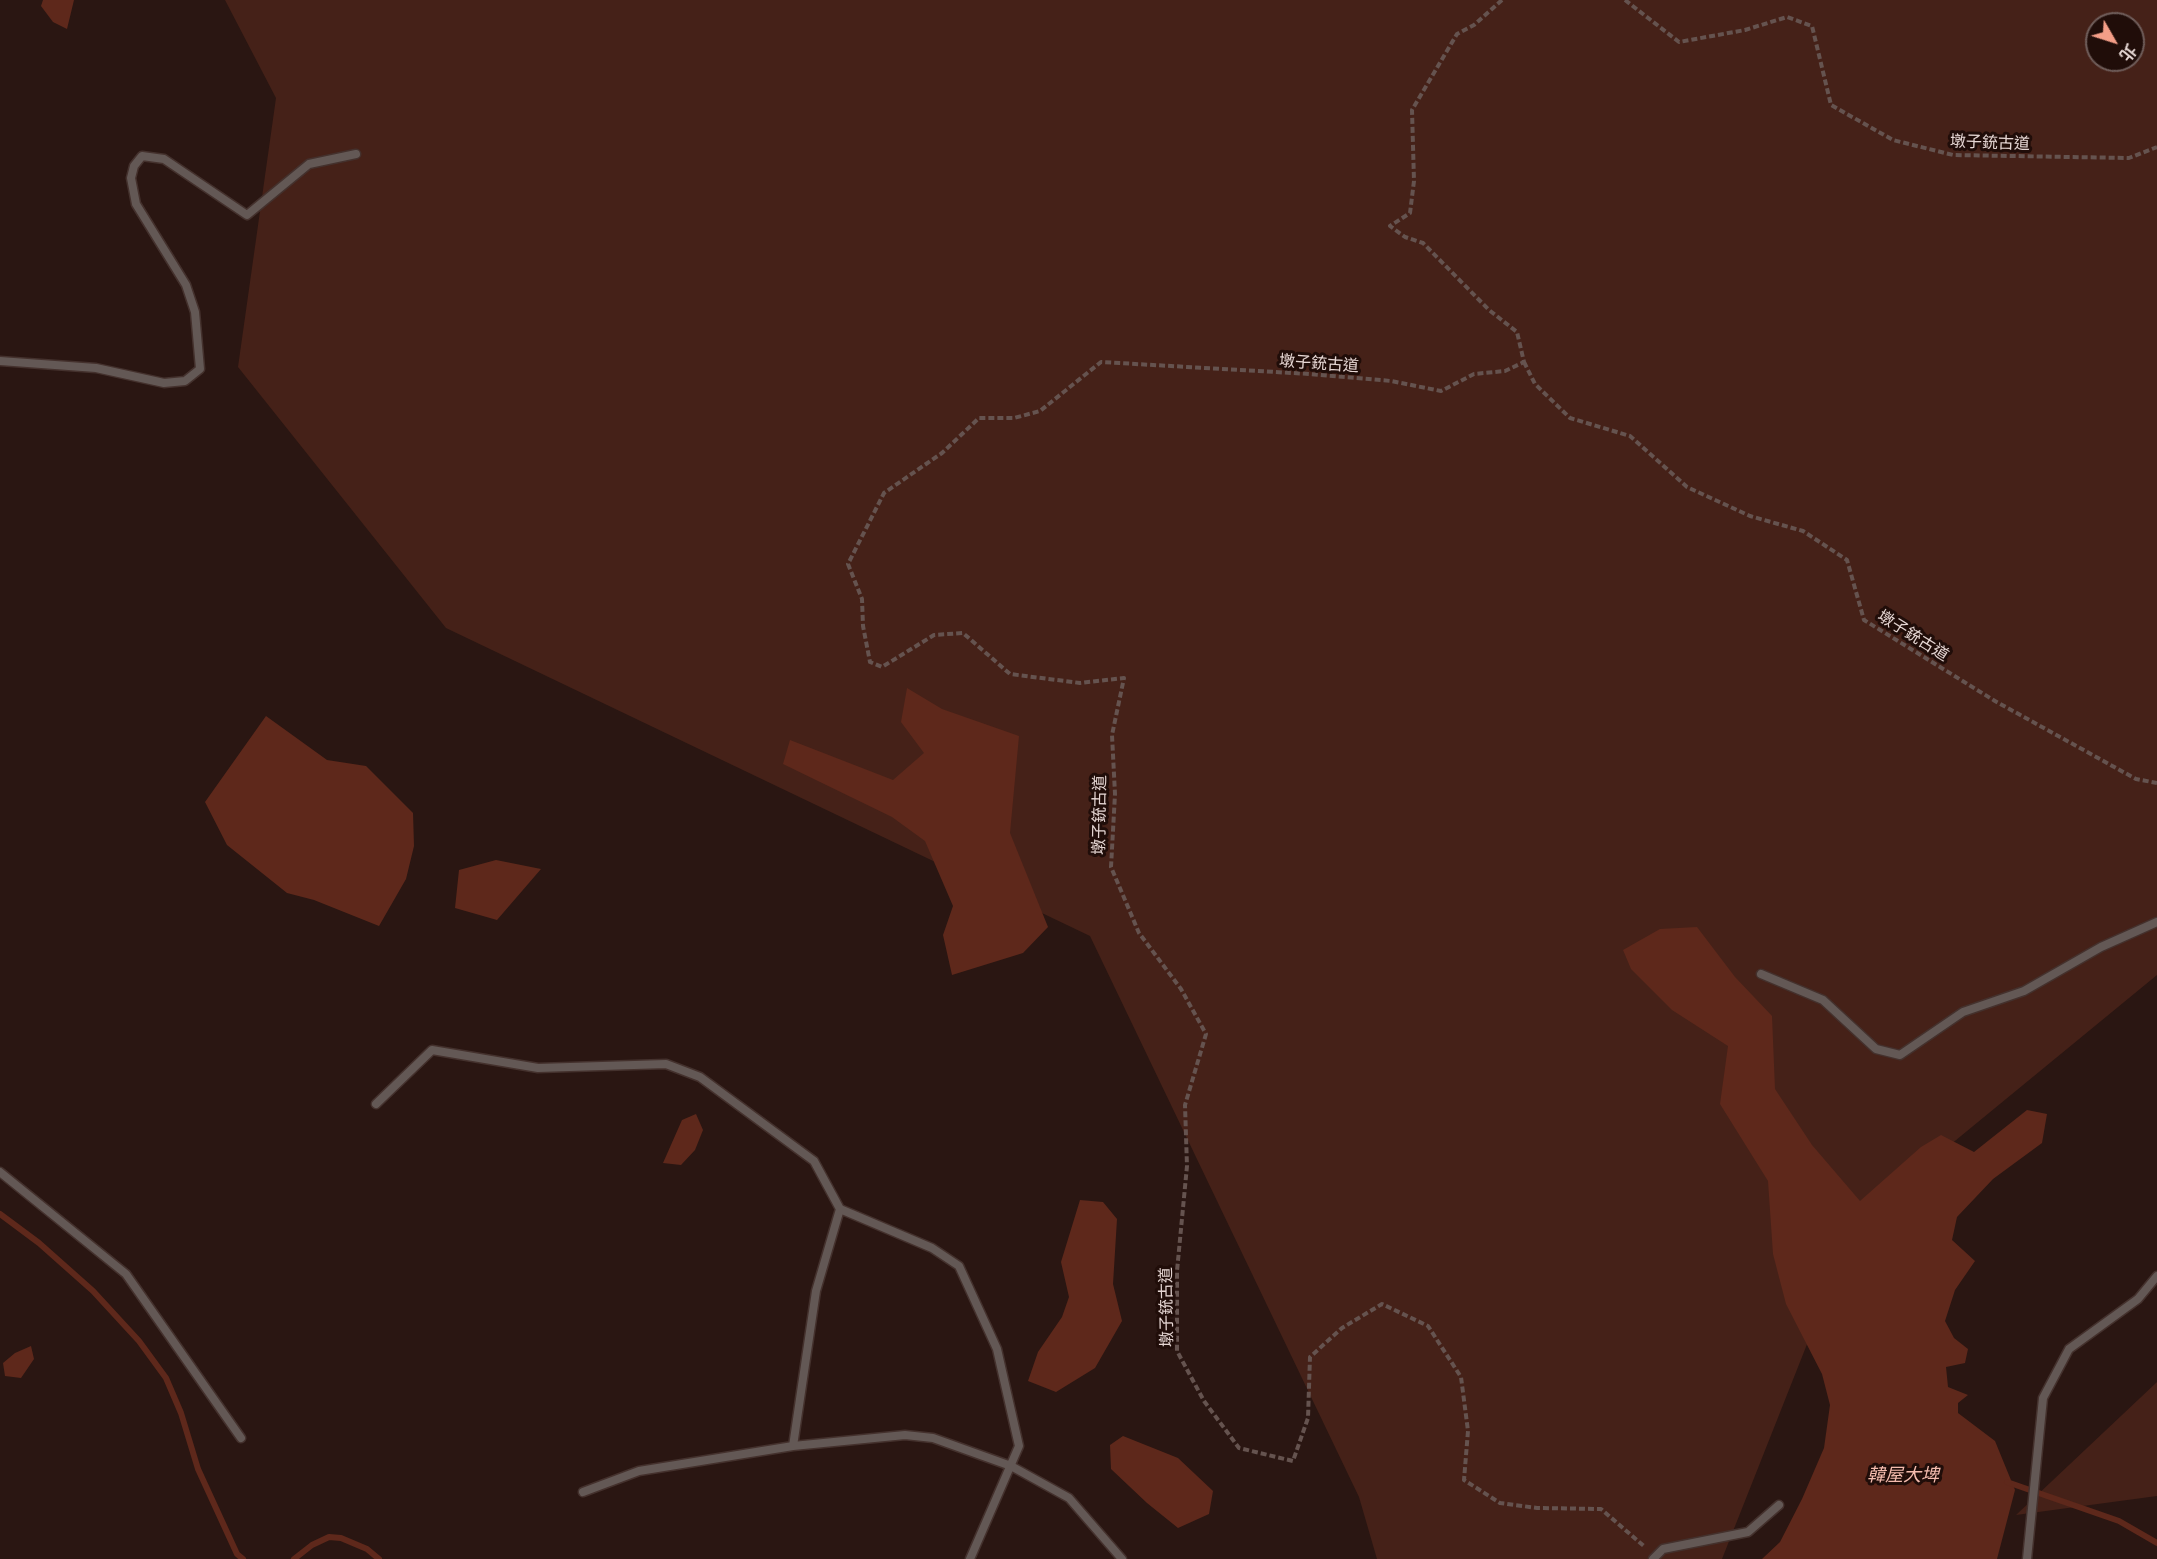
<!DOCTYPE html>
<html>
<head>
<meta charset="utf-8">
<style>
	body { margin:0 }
	#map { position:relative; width:2157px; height:1559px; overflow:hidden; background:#2a1612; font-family:"Roboto Serif","Noto Sans TC",serif }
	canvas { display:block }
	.north { position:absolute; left:2085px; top:12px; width:60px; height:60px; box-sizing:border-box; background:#200d09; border:2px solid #6f5d5a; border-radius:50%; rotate:129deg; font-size:16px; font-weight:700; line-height:24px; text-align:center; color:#e5d6d3 }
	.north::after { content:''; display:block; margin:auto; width:21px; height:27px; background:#f49e88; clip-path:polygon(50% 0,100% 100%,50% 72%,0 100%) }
</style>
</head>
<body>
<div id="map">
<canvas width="2157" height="1559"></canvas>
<div class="north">北</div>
</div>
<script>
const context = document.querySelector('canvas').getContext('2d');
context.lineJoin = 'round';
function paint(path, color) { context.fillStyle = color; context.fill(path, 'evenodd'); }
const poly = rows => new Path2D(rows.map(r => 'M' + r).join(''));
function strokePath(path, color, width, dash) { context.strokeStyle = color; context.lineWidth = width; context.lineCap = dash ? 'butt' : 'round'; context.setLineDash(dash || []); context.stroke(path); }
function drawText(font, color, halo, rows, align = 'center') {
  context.font = font + ' "Roboto Serif","Noto Sans TC",serif'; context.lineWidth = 6; context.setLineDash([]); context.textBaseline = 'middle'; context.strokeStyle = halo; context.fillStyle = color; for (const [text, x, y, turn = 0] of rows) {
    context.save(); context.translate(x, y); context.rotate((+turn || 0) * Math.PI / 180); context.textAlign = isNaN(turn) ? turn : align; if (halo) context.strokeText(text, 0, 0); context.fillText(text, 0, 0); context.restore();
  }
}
paint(poly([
	[225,0,2157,0,2157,975,1855,1223,1722,1559,1377,1559,1359,1497,1090,936,446,628,238,367,276,98],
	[2097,24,2133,24,2133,60,2097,60],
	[2157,1382,2157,1496,2016,1515]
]), '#452118');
paint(poly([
	[43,0,74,0,67,29,53,22,41,6],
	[907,688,942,709,1019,736,1010,833,1048,927,1023,953,952,975,943,935,953,906,925,841,892,817,783,764,790,740,893,780,924,753,901,722],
	[266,716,327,760,366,766,413,813,414,846,406,879,379,926,314,900,287,893,227,845,205,802],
	[496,860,541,869,497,920,455,908,459,870],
	[1697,927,1735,977,1772,1016,1775,1089,1812,1145,1860,1201,1921,1147,1941,1135,1974,1152,2027,1110,2047,1114,2042,1143,1993,1179,1957,1217,1952,1240,1975,1261,1955,1290,1945,1321,1954,1338,1968,1349,1965,1363,1946,1367,1948,1387,1968,1395,1958,1403,1958,1413,1995,1441,2015,1490,1997,1559,1762,1559,1780,1542,1802,1499,1824,1448,1830,1405,1822,1374,1786,1304,1773,1254,1768,1181,1720,1104,1728,1046,1672,1010,1631,969,1623,950,1660,929],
	[696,1114,703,1130,695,1150,681,1165,663,1163,682,1120],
	[1080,1200,1103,1202,1117,1219,1113,1284,1122,1321,1095,1368,1056,1392,1028,1381,1038,1352,1062,1317,1069,1297,1061,1262],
	[31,1346,34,1359,21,1378,5,1376,3,1363,15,1353],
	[1123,1436,1178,1458,1213,1491,1209,1514,1178,1528,1147,1503,1111,1469,1110,1445]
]), '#5e281b');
strokePath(poly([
	[0,1214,39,1243,93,1291,139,1341,166,1378,181,1413,198,1469,237,1554,243,1559],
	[2007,1482,2119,1521,2157,1543],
	[294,1559,312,1545,329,1537,341,1538,367,1549,379,1559]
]), '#5e281b', 6);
const service = poly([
	[0,361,96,368,164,383,185,381,200,369,195,312,186,285,136,204,131,178,134,166,142,156,164,159,247,215,309,164,356,154],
	[1761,974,1823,1000,1876,1049,1900,1055,1963,1012,2024,991,2101,947,2157,922],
	[376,1104,432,1050,538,1068,666,1064,700,1077,814,1161,840,1209,932,1248,959,1266,997,1349,1019,1446,970,1559],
	[0,1172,126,1274,241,1438],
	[793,1446,816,1291,840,1209],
	[583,1492,639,1471,793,1446,905,1435,933,1438,1011,1466,1069,1498,1122,1559],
	[1653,1559,1663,1549,1748,1532,1779,1505],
	[2027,1559,2043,1398,2069,1349,2138,1299,2157,1276]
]);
strokePath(service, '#44312d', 11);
strokePath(poly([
	[1502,0,1474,25,1457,34,1412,110,1414,181,1410,213,1390,226,1405,237,1423,243,1489,310,1517,332,1524,362,1505,371,1474,374,1441,391,1391,381,1310,374,1101,362,1040,411,1014,418,979,418,942,453,884,493,848,564,862,599,863,626,870,662,882,667,934,635,963,633,1010,674,1080,683,1124,678,1112,735,1115,794,1111,867,1139,933,1181,989,1206,1034,1185,1105,1187,1166,1177,1271,1177,1351,1204,1401,1239,1448,1293,1461,1308,1418,1310,1357,1342,1328,1382,1304,1428,1326,1461,1377,1468,1431,1464,1480,1500,1503,1537,1508,1601,1509,1645,1547],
	[1625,0,1679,42,1745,30,1787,17,1812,26,1831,105,1893,140,1953,155,2129,158,2157,147],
	[1524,362,1535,384,1570,418,1630,436,1687,487,1750,516,1803,531,1847,560,1864,620,1995,701,2136,779,2157,783]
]), '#65534f', 4, [6, 3]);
strokePath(service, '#635855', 8);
drawText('16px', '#e5d6d3', '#200d09', [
	["墩子銃古道",1990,143,2],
	["墩子銃古道",1319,364,4],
	["墩子銃古道",1913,636,32],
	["墩子銃古道",1100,815,-89],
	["墩子銃古道",1167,1307,-91]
]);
drawText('italic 18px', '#f4bcae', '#200d09', [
	["韓屋大埤",1903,1476]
]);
</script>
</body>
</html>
